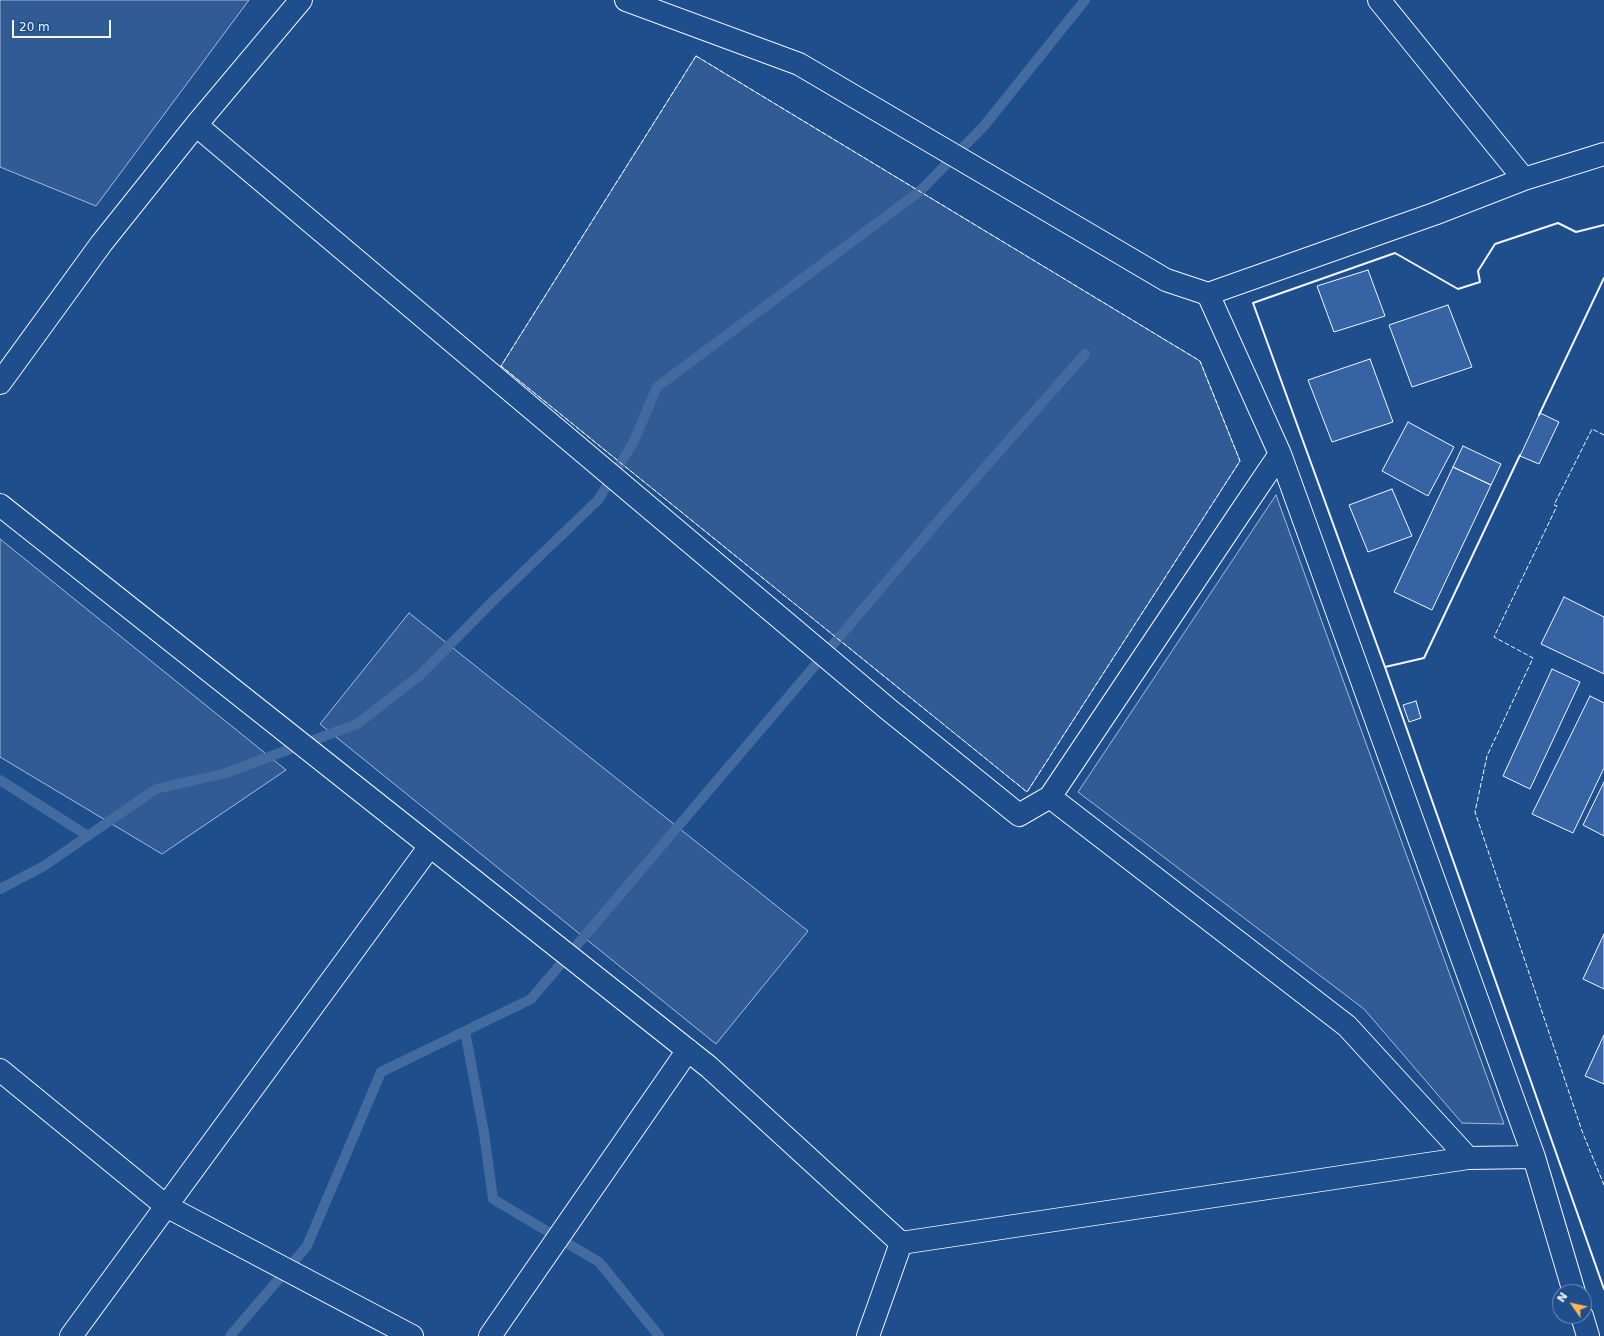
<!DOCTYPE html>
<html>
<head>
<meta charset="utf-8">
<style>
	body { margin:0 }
	#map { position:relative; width:1604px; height:1336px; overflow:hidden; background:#1f4e8c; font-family:"DejaVu Sans",sans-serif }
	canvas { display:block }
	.north { position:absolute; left:1552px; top:1284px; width:40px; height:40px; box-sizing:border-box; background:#1f4e8c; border:1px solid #7391ba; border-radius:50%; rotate:304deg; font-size:11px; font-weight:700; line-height:16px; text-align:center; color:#f2f6ff }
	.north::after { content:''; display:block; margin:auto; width:14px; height:18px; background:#ffb74d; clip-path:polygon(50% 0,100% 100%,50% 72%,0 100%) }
	.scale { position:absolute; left:12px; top:20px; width:99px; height:18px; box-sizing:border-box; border:2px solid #f2f6ff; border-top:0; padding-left:5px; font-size:12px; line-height:14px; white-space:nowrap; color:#f2f6ff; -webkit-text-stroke:3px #1f4e8c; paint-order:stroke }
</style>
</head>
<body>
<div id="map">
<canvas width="1604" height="1336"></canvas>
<div class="north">N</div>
<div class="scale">20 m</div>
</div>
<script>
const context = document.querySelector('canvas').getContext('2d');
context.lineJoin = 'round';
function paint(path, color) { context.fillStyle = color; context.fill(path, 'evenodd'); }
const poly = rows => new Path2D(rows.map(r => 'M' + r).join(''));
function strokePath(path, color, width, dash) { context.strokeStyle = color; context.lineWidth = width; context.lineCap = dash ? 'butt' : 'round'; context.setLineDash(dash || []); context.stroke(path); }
const green = poly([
	[0,0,249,0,96,206,0,167,0,0],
	[696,56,1200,361,1240,461,1027,792,501,366,696,56],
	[1276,495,1504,1124,1462,1123,1364,1009,1078,792,1276,495],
	[0,539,286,770,162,854,0,757,0,539],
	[409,613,808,931,716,1044,320,724,409,613]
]);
paint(green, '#305b95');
strokePath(green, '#a8bbd7', 1);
strokePath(poly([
	[0,780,88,836],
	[0,889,44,866,156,789,226,773,357,724,419,676,495,599,598,500,633,443,657,387,920,191,984,126,1085,0],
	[465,1031,484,1133,493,1199,599,1262,659,1336],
	[230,1336,307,1246,381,1072,531,999,945,513,1085,354]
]), '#446ba0', 10);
const building = poly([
	[1368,270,1385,316,1334,332,1317,286,1368,270],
	[1448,305,1472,367,1412,387,1389,325,1448,305],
	[1370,359,1393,422,1332,442,1308,380,1370,359],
	[1540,413,1559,422,1539,464,1520,456,1540,413],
	[1408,422,1454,447,1428,496,1382,471,1408,422],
	[1463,446,1501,464,1491,485,1453,467,1463,446],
	[1453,467,1491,485,1432,610,1394,592,1453,467],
	[1392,489,1412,536,1368,552,1349,505,1392,489],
	[1564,597,1604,617,1604,674,1541,644,1564,597],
	[1552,669,1580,682,1530,789,1503,776,1552,669],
	[1590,696,1604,703,1604,768,1573,833,1532,814,1590,696],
	[1416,701,1421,718,1409,722,1403,705,1416,701],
	[1604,782,1604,836,1583,825,1604,782],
	[1604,934,1604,989,1583,979,1604,934],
	[1604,1035,1604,1084,1585,1076,1604,1035]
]);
paint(building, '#3563a3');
strokePath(building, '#f2f6ff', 1);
const minor = poly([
	[626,0,799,64,1166,280,1208,294,1434,214,1524,179,1604,154],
	[1379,0,1524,179],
	[196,125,888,709,1019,815,1050,797,1238,516,1280,454],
	[1208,294,1280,454,1534,1157,1574,1292],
	[0,383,101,244,196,125,301,0],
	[0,505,709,1067,901,1243],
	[1050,797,1347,1026,1468,1158],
	[0,1070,166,1206,412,1336],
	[901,1243,1468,1158,1534,1157],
	[1582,1316,1588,1336],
	[71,1336,430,846],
	[490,1336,688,1050],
	[868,1336,901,1243]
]);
strokePath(minor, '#f2f6ff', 24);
strokePath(minor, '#1f4e8c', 22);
strokePath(poly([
	[696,56,1200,361,1240,461,1027,792,501,366,696,56],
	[1604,435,1592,429,1554,505,1557,506,1494,637,1533,658,1487,756,1475,812,1582,1131,1604,1185]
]), '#f2f6ff', 1, [5, 2]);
strokePath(poly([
	[1604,225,1576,232,1558,223,1495,244,1478,271,1480,282,1458,289,1395,253,1253,303,1385,667,1604,1289],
	[1539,415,1604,278],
	[1385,667,1424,658,1520,455]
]), '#f2f6ff', 2);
</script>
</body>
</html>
